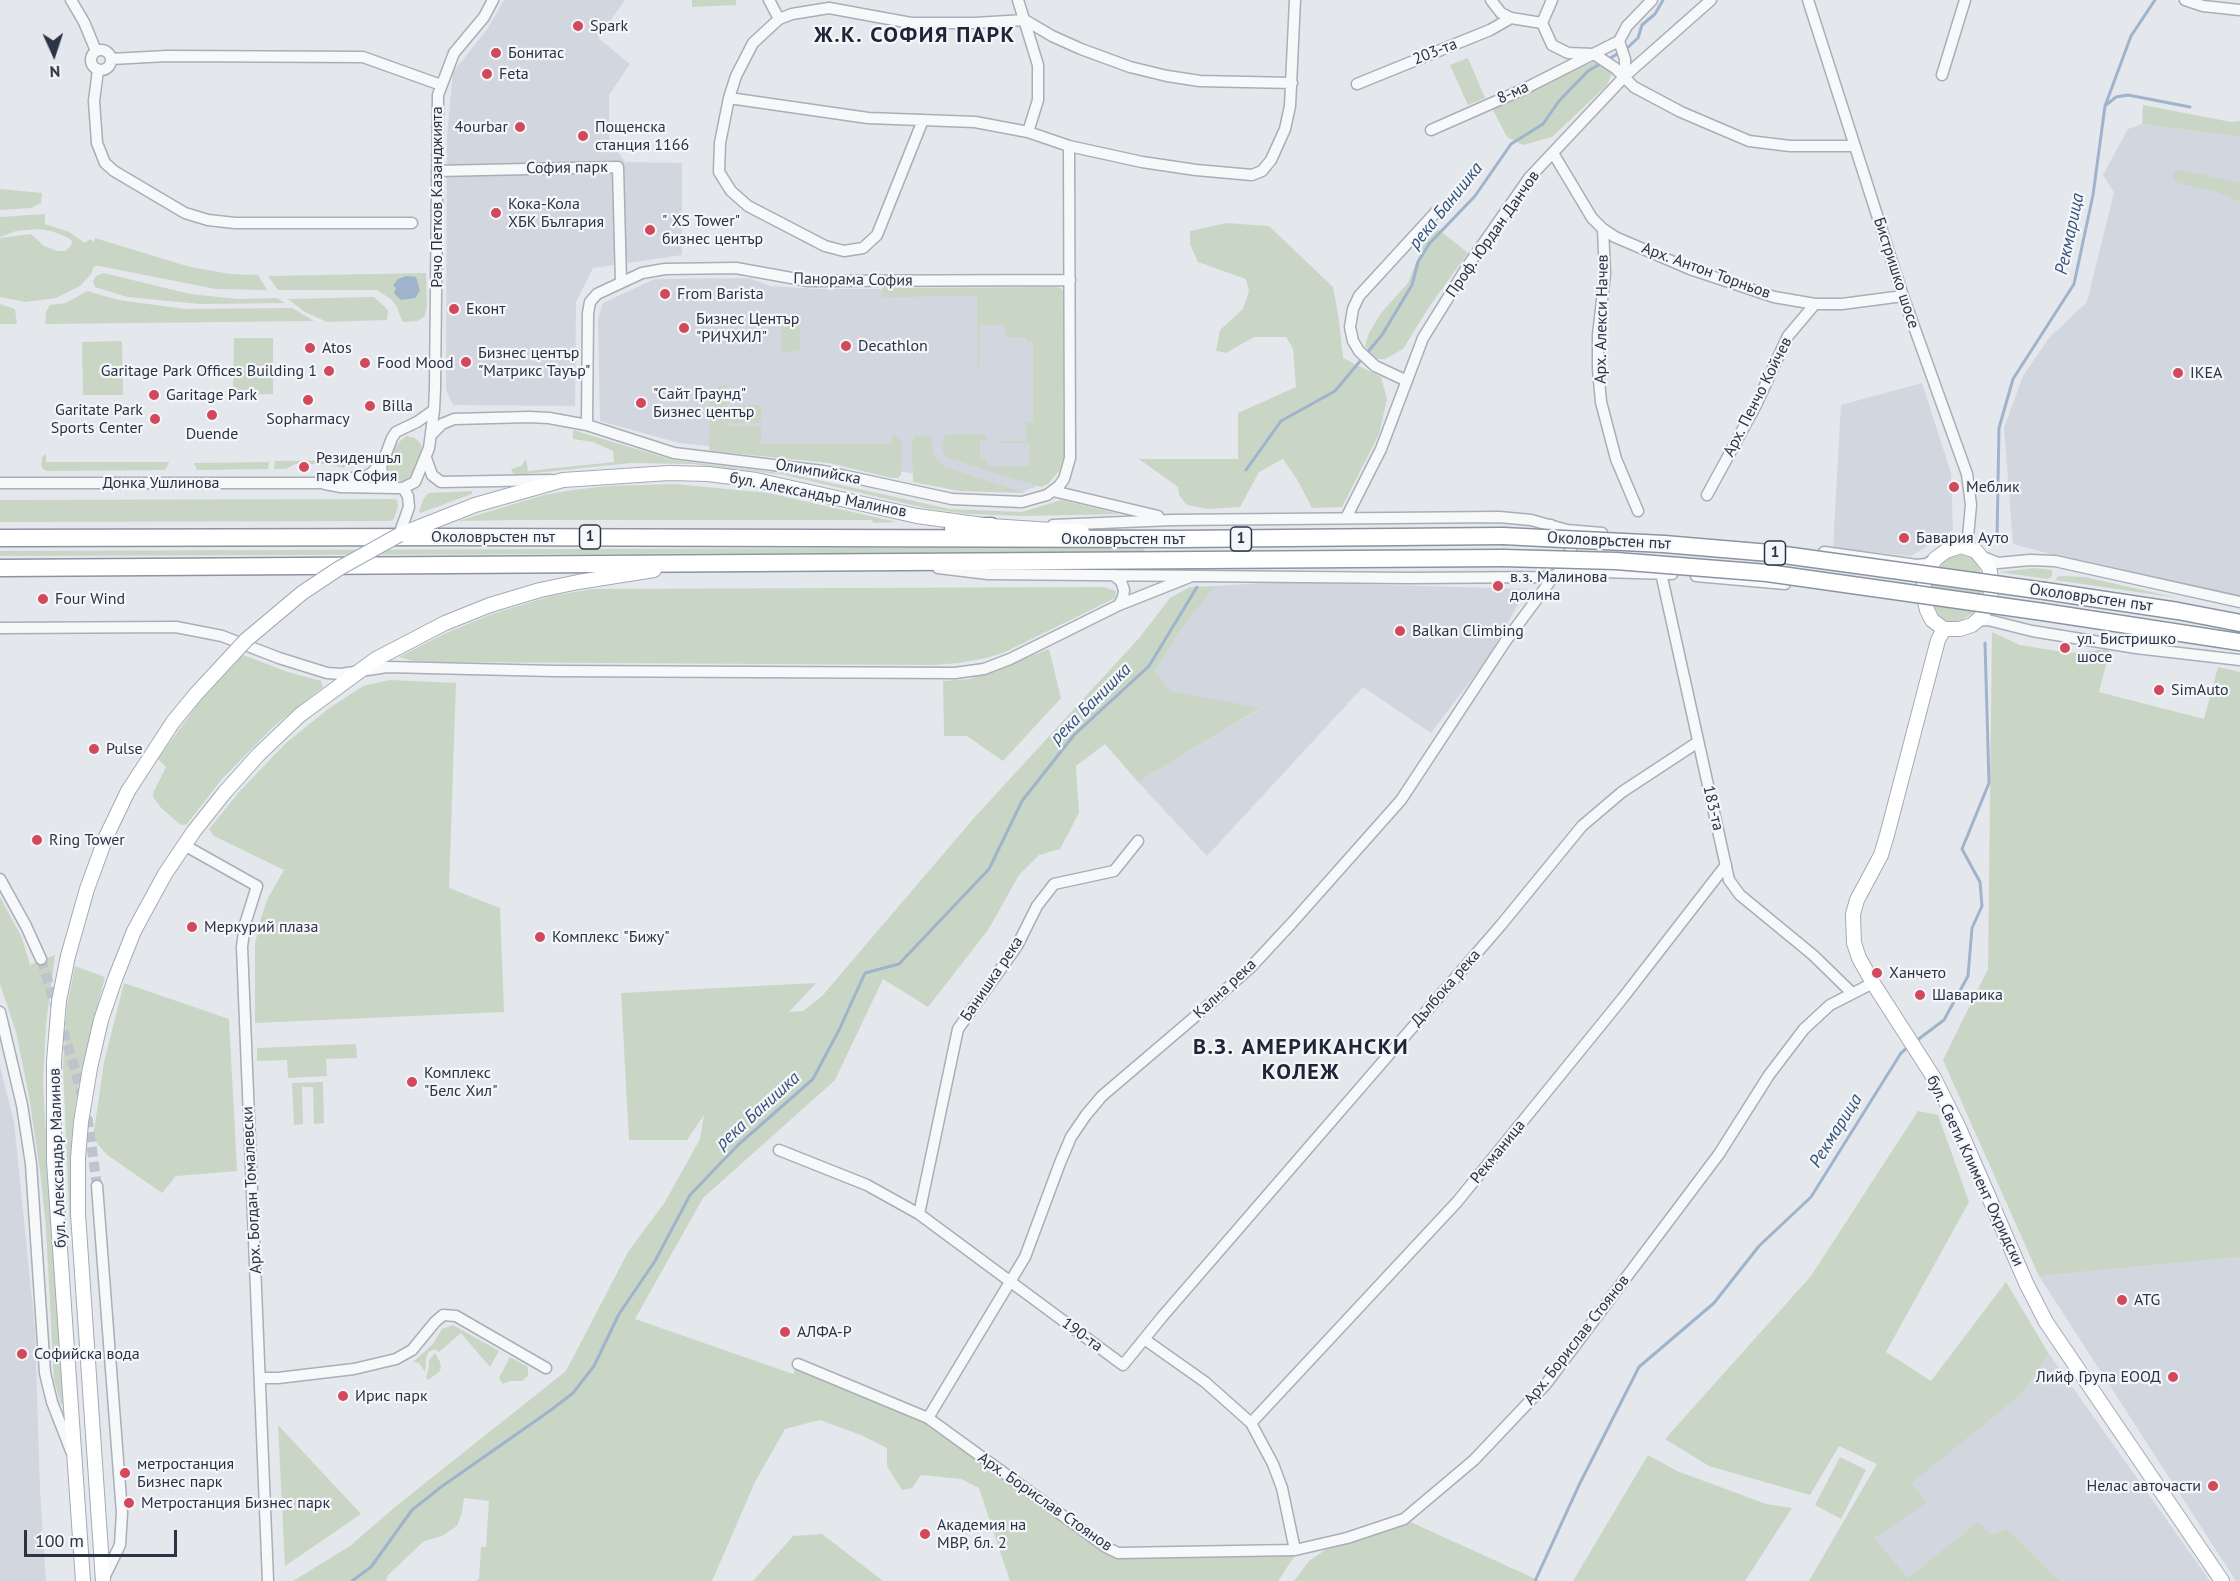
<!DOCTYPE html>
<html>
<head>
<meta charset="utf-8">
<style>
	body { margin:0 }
	#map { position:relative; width:2240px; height:1581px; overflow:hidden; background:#e4e7ec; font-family:"PT Sans",sans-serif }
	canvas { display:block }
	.north { position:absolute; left:24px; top:24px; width:60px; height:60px; -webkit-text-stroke:4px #f4f6f9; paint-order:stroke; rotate:177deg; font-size:16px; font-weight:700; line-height:24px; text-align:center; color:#2b3445 }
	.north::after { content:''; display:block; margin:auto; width:21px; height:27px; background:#2b3445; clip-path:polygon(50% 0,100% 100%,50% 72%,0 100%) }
	.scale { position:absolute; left:24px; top:1530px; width:153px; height:27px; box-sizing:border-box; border:3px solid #2b3445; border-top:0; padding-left:8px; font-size:18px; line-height:21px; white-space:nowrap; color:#2b3445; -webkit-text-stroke:4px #f4f6f9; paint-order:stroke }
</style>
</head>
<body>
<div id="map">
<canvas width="2240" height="1581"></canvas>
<div class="north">N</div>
<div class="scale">100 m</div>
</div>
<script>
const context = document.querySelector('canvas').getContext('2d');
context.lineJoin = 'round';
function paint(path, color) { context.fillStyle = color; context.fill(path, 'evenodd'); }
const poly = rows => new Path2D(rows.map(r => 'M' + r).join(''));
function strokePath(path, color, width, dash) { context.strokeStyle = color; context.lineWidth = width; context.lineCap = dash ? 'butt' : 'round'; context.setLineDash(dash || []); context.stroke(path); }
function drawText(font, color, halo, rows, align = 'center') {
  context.font = font + ' "PT Sans",sans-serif'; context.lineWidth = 4.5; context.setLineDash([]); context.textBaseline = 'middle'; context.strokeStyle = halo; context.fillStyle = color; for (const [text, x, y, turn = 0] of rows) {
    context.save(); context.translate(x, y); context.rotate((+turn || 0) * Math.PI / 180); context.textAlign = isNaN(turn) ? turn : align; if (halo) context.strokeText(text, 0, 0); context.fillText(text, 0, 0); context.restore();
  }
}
paint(poly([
	[504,0,625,0,598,38,630,64,609,95,609,139,625,162,682,163,682,255,593,268,576,302,575,406,453,405,446,390,447,136,453,72,488,28],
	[2142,124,2240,137,2240,596,2092,565,2013,544,2004,428,2023,376,2049,338,2087,302,2114,192,2103,175,2128,129],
	[749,278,770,286,816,289,1057,289,1045,483,1022,492,822,458,679,443,600,421,598,319,603,303,655,279],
	[1922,383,1951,473,1953,530,1911,556,1833,548,1841,405],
	[1281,582,1527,589,1487,659,1431,733,1363,687,1207,856,1138,782,1259,709,1170,691,1155,672,1179,632,1215,586],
	[0,1066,14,1122,35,1329,40,1490,46,1581,0,1581],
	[2240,1257,2240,1581,2236,1581,2039,1276],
	[2049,1354,2210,1581,2060,1581,1908,1578,1875,1538,1926,1502,1910,1483,2021,1395]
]), '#d2d6de');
paint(poly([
	[692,0,736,0,736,5,692,7],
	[1468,58,1485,98,1468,105,1450,65],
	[1595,61,1610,68,1612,73,1607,85,1552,137,1523,145,1507,137,1492,108],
	[2143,105,2231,122,2240,121,2240,137,2142,124],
	[2181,170,2240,183,2240,202,2216,192,2178,183,2174,180,2173,175,2176,171],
	[0,189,42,193,41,203,31,208,0,210],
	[45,214,45,224,69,232,85,243,90,239,94,242,95,238,190,267,230,274,258,275,267,290,216,289,99,266,94,266,91,274,80,286,56,298,25,302,0,297,0,238,31,234,44,246,57,251,65,251,71,246,72,241,67,237,51,231,38,229,16,231,0,237,0,217],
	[1227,223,1269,226,1333,287,1339,320,1343,358,1381,377,1387,399,1379,434,1342,507,1312,508,1298,481,1283,459,1259,472,1240,507,1208,509,1187,505,1179,495,1178,487,1139,459,1238,459,1238,413,1296,387,1293,349,1286,337,1254,337,1226,353,1216,351,1220,330,1243,309,1249,291,1246,279,1198,262,1190,244,1190,231],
	[1438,229,1468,253,1429,307,1403,349,1385,359,1376,359,1365,346,1369,333,1381,313,1408,283,1424,243],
	[104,273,190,294,238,299,277,298,285,303,200,304,127,297,95,287,93,281,96,276],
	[426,273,427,308,424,317,417,321,405,322,402,321,397,307,392,300,377,290,278,290,268,276],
	[1056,287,1061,288,1063,292,1064,456,1059,471,1048,484,1041,487,948,458,942,450,944,435,985,434,987,440,980,440,980,459,987,459,987,466,1030,466,1030,443,999,443,998,436,999,441,1026,441,1026,423,1033,422,1033,342,1026,341,1026,337,1005,337,1005,325,980,325,979,369,978,369,977,296,882,297,882,288],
	[87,291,118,300,185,309,292,308,314,321,45,324,46,312,50,305,66,303],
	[374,297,388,310,387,320,327,322,305,312,288,299],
	[0,304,15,309,17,324,0,324],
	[782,323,800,323,800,351,782,352],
	[234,338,273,338,273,394,233,395],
	[122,341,123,395,83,395,82,342],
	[727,384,727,406,761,405,761,423,728,423,727,426,761,426,761,444,891,444,892,435,894,434,902,443,901,475,898,478,892,478,829,463,711,451,709,448,710,397,716,388],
	[573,430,673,460,795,475,950,509,1022,512,1061,500,1119,514,1022,516,968,514,925,508,785,475,693,464,631,463,516,475,513,473,511,469,521,466,526,459,528,471,614,462,613,451,593,442,573,439],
	[406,436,415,438,421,444,422,449,412,476,405,481,400,481,389,474,388,466,396,445],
	[916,436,931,437,933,454,944,467,1025,493,960,491,913,482,912,441],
	[46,454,46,462,169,462,166,469,163,470,47,471,43,469,41,465,42,457],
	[347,460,344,468,326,464,295,464,286,469,274,469,275,461],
	[269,462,268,469,197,470,194,463],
	[675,484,768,493,897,522,874,523,871,520,515,520,458,521,544,495,573,490,608,486],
	[472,491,472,494,420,513,419,511,424,498,429,493],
	[392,499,397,500,398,507,394,519,390,521,0,522,0,500],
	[1145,547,1144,552,0,556,0,551],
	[1959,554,1972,558,1976,562,1980,569,1982,587,1981,597,1973,613,1962,620,1952,622,1943,619,1936,612,1933,602,1932,586,1943,562,1948,558],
	[2034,568,2052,570,2052,576,2048,579,1999,572],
	[2059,576,2085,577,2178,598,2055,580],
	[1215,586,1179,632,1155,672,1171,691,1260,708,1138,782,1105,744,1076,766,1079,813,1060,849,1039,855,1019,875,988,930,928,1007,883,979,835,1080,703,1198,635,1319,793,1374,797,1367,925,1421,1098,1549,1110,1555,1118,1558,1296,1554,1278,1581,1010,1581,979,1488,961,1479,921,1475,912,1488,902,1490,887,1466,887,1448,861,1435,820,1420,785,1429,755,1482,712,1581,476,1581,479,1579,481,1547,486,1547,489,1501,464,1498,462,1513,457,1526,442,1536,424,1541,388,1575,386,1581,293,1581,350,1546,395,1507,566,1371,628,1252,665,1202,700,1139,704,1115,687,1140,629,1140,621,993,816,983,789,1012,803,1011,822,996,974,818,1140,637,1170,598,1190,587],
	[1103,587,1116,591,1115,598,1005,652,986,658,959,663,933,665,445,662,413,661,399,657,446,633,492,614,551,596,593,589],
	[1992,632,2020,645,2070,653,2110,649,2099,692,2204,719,2218,667,2240,672,2240,1257,2039,1276,1943,1060,1988,969],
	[1049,649,1061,698,1003,761,967,736,944,736,943,681,970,679],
	[243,655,288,672,321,681,323,687,273,727,222,779,187,824,181,825,162,809,153,797,154,791,166,767,158,759,197,705],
	[390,680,456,683,449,888,500,908,504,1012,255,1023,255,944,260,921,268,898,284,870,214,836,209,829,240,791,286,743,328,709,363,686],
	[0,897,22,938,30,965,55,955,46,1024,43,1083,53,1258,62,1368,64,1403,61,1405,54,1380,46,1228,40,1171,29,1096,16,1032,0,984],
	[75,966,105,977,81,1071,75,1107,71,1148,70,1232,63,1066,67,1006],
	[124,983,229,1019,237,1171,176,1176,162,1193,106,1154,93,1138,104,1062],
	[356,1044,357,1058,326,1059,327,1076,288,1078,287,1060,257,1061,257,1048],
	[323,1082,324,1123,314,1124,313,1087,302,1087,303,1124,294,1125,292,1083],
	[1918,1111,1938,1115,1969,1202,1886,1352,1931,1381,2006,1282,2049,1354,2021,1395,1911,1483,1927,1502,1875,1538,1908,1578,1978,1522,1990,1535,2008,1529,2060,1581,1809,1581,1877,1464,1839,1446,1810,1495,1709,1466,1665,1439,1811,1276],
	[453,1325,499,1351,490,1367,461,1333,439,1352,435,1349,429,1352,426,1358,425,1372,419,1363,413,1362,433,1344,442,1329],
	[435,1353,440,1362,441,1368,439,1372,428,1380,426,1378,429,1367,429,1360],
	[510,1357,528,1367,528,1376,522,1381,510,1381,503,1384,499,1378],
	[278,1425,361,1514,285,1566],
	[1648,1455,1677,1471,1766,1504,1792,1508,1745,1581,1573,1581],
	[1840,1457,1866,1470,1841,1519,1815,1505],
	[1404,1519,1540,1581,1294,1581,1309,1561,1325,1550,1370,1536],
	[822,1534,883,1581,753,1581,793,1536]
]), '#c9d6c5');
paint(poly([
	[406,276,416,277,420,291,415,298,401,300,394,293,396,288,393,285,398,279]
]), '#9fb4cc');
strokePath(poly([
	[1625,50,1638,38,1642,25,1655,14,1663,0],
	[2106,105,2116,97,2128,95,2190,107],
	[1246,470,1281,421,1335,391,1382,335,1412,285,1418,262,1429,244,1475,196,1511,144,1543,124,1559,101,1588,71,1619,53],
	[1997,539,1999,428,2013,379,2074,284,2093,195,2105,106,2131,36,2155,0],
	[1916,1041,1944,1020,1968,976,1972,928,1982,906,1980,882,1962,849,1989,783,1985,643],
	[352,1581,371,1567,412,1510,441,1487,551,1410,573,1393,594,1366,619,1314,655,1261,690,1195,738,1145,813,1079,839,1030,865,973,899,964,989,869,1022,801,1074,735,1149,666,1197,587],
	[1535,1581,1579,1485,1639,1367,1714,1303,1759,1246,1811,1197,1901,1053,1908,1047]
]), '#9fb4cc', 3);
strokePath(poly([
	[41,959,77,1076,88,1121,97,1186]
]), '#bfc3cb', 10, [10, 5]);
const minor = poly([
	[71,0,84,22,96,51],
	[769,0,779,19],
	[1018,0,1038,65,1038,100,1028,132],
	[1491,0,1501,13,1511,18,1542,23],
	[1808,0,1903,296,1967,474,1971,505,1967,547],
	[2185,0,2203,6,2240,10],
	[1542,23,1552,45,1568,53,1594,54,1615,68,1634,87,1681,112,1749,141,1790,146,1854,146],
	[1542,23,1552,0],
	[1619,41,1625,59,1625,76],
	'91 60a10 10 0 1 1 20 0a10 10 0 1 1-20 0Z',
	[111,59,167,56,363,57,441,85],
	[98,70,94,101,97,143,105,163,114,171,185,213,208,220,235,223,412,223],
	[1942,75,1965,0],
	[1357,84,1490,30,1511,18],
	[729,98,868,118,975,122,1028,132,1069,146,1142,162,1196,170,1252,175,1262,171,1271,160,1285,129,1290,106,1295,0],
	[923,120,877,235,863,248,844,251,825,246,748,206,731,191,719,172,720,143,729,98,736,76,753,43,779,19,792,14,829,8,911,23,975,23,1025,20,1052,36,1081,49,1130,67,1167,76,1200,81,1292,83],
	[1431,130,1524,89,1619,41,1627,26,1652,0],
	[1553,153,1592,218,1603,229,1615,237,1690,269,1774,297,1815,304,1842,304,1903,296],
	[437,171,618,167,621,282],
	[1603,229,1605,274,1598,335,1598,369,1601,402,1616,459,1638,511],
	[1407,381,1375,366,1359,351,1353,341,1350,327,1353,309,1359,296,1436,212],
	[434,410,417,422,396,432,392,438,381,467,383,477,388,484,396,488,403,488,415,482,429,448,434,410,435,388,438,95,454,53,484,17,493,0],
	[587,425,588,313,590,302,597,294,642,273,665,269,736,268,808,281,1070,280],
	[431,435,442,424,454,419,529,417,549,418,587,425,674,453,823,471,952,499,1022,502,1047,495,1059,486,1064,479,1070,458,1069,146],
	[426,458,432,475,441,482,551,480],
	[0,483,321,483,341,479,365,477,373,472,382,461],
	[325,484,341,487,396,488],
	[1053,491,1158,516],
	[1707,495,1755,407,1788,336,1815,304],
	[1346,518,1381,449,1423,338,1469,264,1529,178,1625,76,1711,0],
	[1053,525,1172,520,1499,517,1531,520,1567,530,1602,533],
	[399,535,409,507,408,496,403,488],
	[1824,552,1917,565,1926,564,1935,559],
	[1983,557,1998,563,2030,560,2055,561,2240,602],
	[938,568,988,574,1408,578,1545,577,1572,573,1600,572,1672,574],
	[1661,573,1729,880,1740,895,1813,955,1852,993],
	[1113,575,1121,581,1124,590,1123,597,1119,605],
	[1696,576,1785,584],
	[1977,621,1988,620,2032,631,2136,648,2240,660],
	[0,628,176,627,222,636,279,658,327,673,341,674,387,667,554,671,955,673,984,669,1010,659,1119,605,1192,576],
	[184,845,257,886,245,924,242,947,268,1581],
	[0,879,26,926,41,959],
	[0,1012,22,1105,31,1164,45,1373,52,1402,71,1451],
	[779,1150,867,1185,919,1214,1123,1365,1162,1317,1501,925,1582,826,1622,792,1698,742],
	[97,1186,122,1513,120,1545,103,1580],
	[919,1214,958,1029,1017,946,1037,906,1054,884,1114,871,1138,841],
	[1144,1339,1205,1382,1251,1423,1273,1464,1282,1488,1295,1550],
	[798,1364,928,1418,1106,1547,1118,1553,1295,1550,1347,1538,1404,1519,1474,1460,1546,1384,1719,1154,1769,1075,1804,1029,1830,1005,1873,983],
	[260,1378,278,1378,354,1369,396,1359,412,1350,435,1322,443,1315,456,1316,546,1368],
	[928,1418,1025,1257,1060,1163,1071,1137,1086,1115,1102,1096,1204,1009,1250,968,1291,924,1401,800,1505,642,1554,576,1565,568,1569,563,1571,551,1567,537,1551,525],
	[1251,1423,1457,1202,1622,999,1726,865]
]);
const major = poly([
	[399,535,475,505,563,480,669,473,708,474,756,480,917,516,991,526,1082,532],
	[1961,546,1976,551,1989,567,1992,582,1990,599,1981,617,1972,625,1960,629,1944,629,1932,620,1927,610,1924,598,1924,584,1935,559,1946,551,1961,546],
	[1944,629,1938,640,1887,835,1881,855,1857,900,1853,914,1854,943,1859,958,1873,983,1934,1078,1959,1128,2026,1283,2046,1322,2222,1581],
	[83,1581,54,1162,54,1061,59,1001,68,956,87,889,106,837,128,791],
	[103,1581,78,1214,78,1158,81,1122,90,1068,101,1020,115,979,134,931,165,874,194,831,225,792,259,754,300,715,376,659,445,623,490,605,540,590,578,582,654,570]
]);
const highway = poly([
	[953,528,991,526],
	[0,538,451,537,1180,539,1503,536],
	[0,568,1503,558],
	[2045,591,2178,611,2240,623],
	[2043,612,2240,642]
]);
strokePath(minor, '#a9aeb7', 13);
strokePath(major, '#a3abb8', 16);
strokePath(highway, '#8b94a3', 19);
strokePath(minor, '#f7f8fa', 10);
strokePath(major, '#fff', 14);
strokePath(highway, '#fff', 16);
const majorBridge = poly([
	[128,791,173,722,196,694,246,640,302,593,338,569,399,535]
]);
const highwayBridge = poly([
	[1503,536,1664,544,1770,553,2045,591],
	[1503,558,1616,561,1767,573,2043,612]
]);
strokePath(majorBridge, '#a3abb8', 16, []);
strokePath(highwayBridge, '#8b94a3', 19, []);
strokePath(majorBridge, '#fff', 14);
strokePath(highwayBridge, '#fff', 16);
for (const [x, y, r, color] of [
	[578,26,6,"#d1495b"],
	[496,53,6,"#d1495b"],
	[487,74,6,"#d1495b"],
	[520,127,6,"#d1495b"],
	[583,136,6,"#d1495b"],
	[496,213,6,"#d1495b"],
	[650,230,6,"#d1495b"],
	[665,294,6,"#d1495b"],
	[454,309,6,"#d1495b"],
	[684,328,6,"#d1495b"],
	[846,346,6,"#d1495b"],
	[310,348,6,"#d1495b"],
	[466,362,6,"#d1495b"],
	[365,363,6,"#d1495b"],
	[329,371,6,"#d1495b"],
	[2178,373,6,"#d1495b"],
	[154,395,6,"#d1495b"],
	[308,400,6,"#d1495b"],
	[641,403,6,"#d1495b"],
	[370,406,6,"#d1495b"],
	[212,415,6,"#d1495b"],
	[155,419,6,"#d1495b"],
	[304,467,6,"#d1495b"],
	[1954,487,6,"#d1495b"],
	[1904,538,6,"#d1495b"],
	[1498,586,6,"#d1495b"],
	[43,599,6,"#d1495b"],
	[1400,631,6,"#d1495b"],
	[2065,648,6,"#d1495b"],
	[2159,690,6,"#d1495b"],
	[94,749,6,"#d1495b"],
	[37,840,6,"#d1495b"],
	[192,927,6,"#d1495b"],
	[540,937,6,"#d1495b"],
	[1877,973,6,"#d1495b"],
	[1920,995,6,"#d1495b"],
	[412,1082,6,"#d1495b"],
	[2122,1300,6,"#d1495b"],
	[785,1332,6,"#d1495b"],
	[22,1354,6,"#d1495b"],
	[2173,1377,6,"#d1495b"],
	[343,1396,6,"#d1495b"],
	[125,1473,6,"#d1495b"],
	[2213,1486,6,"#d1495b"],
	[129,1503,6,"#d1495b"],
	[925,1534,6,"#d1495b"]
]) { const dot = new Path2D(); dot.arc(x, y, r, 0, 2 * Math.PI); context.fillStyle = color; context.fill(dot); strokePath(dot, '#f4f6f9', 2); }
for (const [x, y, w] of [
	[590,537,21],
	[1241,539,21],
	[1775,553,21]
]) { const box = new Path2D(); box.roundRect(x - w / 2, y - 12, w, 24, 4.5); context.fillStyle = '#f4f6f9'; context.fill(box); strokePath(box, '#2b3445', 1.5); }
drawText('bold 15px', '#2b3445', null, [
	["1",590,537],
	["1",1241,539],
	["1",1775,553]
]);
drawText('16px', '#2b3445', '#f4f6f9', [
	["Spark",590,26],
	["Бонитас",508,53],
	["Feta",499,74],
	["4ourbar",508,127,"right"],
	["Пощенска",595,127],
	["станция 1166",595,145],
	["Кока-Кола",508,204],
	["ХБК България",508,222],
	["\" XS Tower\"",662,221],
	["бизнес център",662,239],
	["From Barista",677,294],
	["Еконт",466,309],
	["Бизнес Център",696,319],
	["\"РИЧХИЛ\"",696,337],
	["Decathlon",858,346],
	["Atos",322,348],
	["Бизнес център",478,353],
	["\"Матрикс Тауър\"",478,371],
	["Food Mood",377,363],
	["Garitage Park Offices Building 1",317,371,"right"],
	["IKEA",2190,373],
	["\"Сайт Граунд\"",653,394],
	["Бизнес център",653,412],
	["Garitage Park",166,395],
	["Billa",382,406],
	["Garitate Park",143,410,"right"],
	["Sports Center",143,428,"right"],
	["Sopharmacy",308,419,"center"],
	["Duende",212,434,"center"],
	["Резиденшъл",316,458],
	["парк София",316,476],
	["Меблик",1966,487],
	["Бавария Ауто",1916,538],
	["в.з. Малинова",1510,577],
	["долина",1510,595],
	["Four Wind",55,599],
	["Balkan Climbing",1412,631],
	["ул. Бистришко",2077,639],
	["шосе",2077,657],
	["SimAuto",2171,690],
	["Pulse",106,749],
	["Ring Tower",49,840],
	["Меркурий плаза",204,927],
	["Комплекс \"Бижу\"",552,937],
	["Ханчето",1889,973],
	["Шаварика",1932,995],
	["Комплекс",424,1073],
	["\"Белс Хил\"",424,1091],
	["ATG",2134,1300],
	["АЛФА-Р",797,1332],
	["Софийска вода",34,1354],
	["Лийф Група ЕООД",2161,1377,"right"],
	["Ирис парк",355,1396],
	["метростанция",137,1464],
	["Бизнес парк",137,1482],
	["Нелас авточасти",2201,1486,"right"],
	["Метростанция Бизнес парк",141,1503],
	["Академия на",937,1525],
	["МВР, бл. 2",937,1543]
], 'left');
drawText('16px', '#2b3445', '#f4f6f9', [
	["203-та",1435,52,-22],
	["8-ма",1513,93,-24],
	["София парк",567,168,-1],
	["Рачо Петков Казанджията",437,197,-90],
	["Проф. Юрдан Данчов",1493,234,-55],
	["Арх. Антон Торньов",1706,271,20],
	["Бистришко шосе",1896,273,72],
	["Панорама София",853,280,1],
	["Арх. Алекси Начев",1602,319,-89],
	["Арх. Пенчо Койчев",1758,397,-63],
	["Олимпийска",818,472,10],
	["Донка Ушлинова",161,483],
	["бул. Александър Малинов",818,495,11],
	["Околовръстен път",493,537],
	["Околовръстен път",1123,539],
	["Околовръстен път",1609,541,3],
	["Околовръстен път",2091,598,8],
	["183-та",1713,808,77],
	["Банишка река",992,979,-56],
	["Дълбока река",1446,988,-49],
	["Кална река",1225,989,-43],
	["Рекманица",1498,1152,-51],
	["бул. Александър Малинов",58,1158,-92],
	["бул. Свети Климент Охридски",1975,1171,65],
	["Арх. Богдан Томалевски",252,1190,-93],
	["190-та",1082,1335,36],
	["Арх. Борислав Стоянов",1577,1340,-52],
	["Арх. Борислав Стоянов",1045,1502,35]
]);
drawText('italic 18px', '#34527a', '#f4f6f9', [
	["река Банишка",1446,206,-51],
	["Рекмарица",2070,234,-78],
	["река Банишка",1091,704,-45],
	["река Банишка",758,1111,-42],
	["Рекмарица",1836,1131,-58]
]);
context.letterSpacing = '1.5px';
drawText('bold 22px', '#1d2536', '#f4f6f9', [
	["Ж.К. СОФИЯ ПАРК",915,36],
	["В.З. АМЕРИКАНСКИ",1301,1048],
	["КОЛЕЖ",1301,1073]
]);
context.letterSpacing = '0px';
</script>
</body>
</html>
